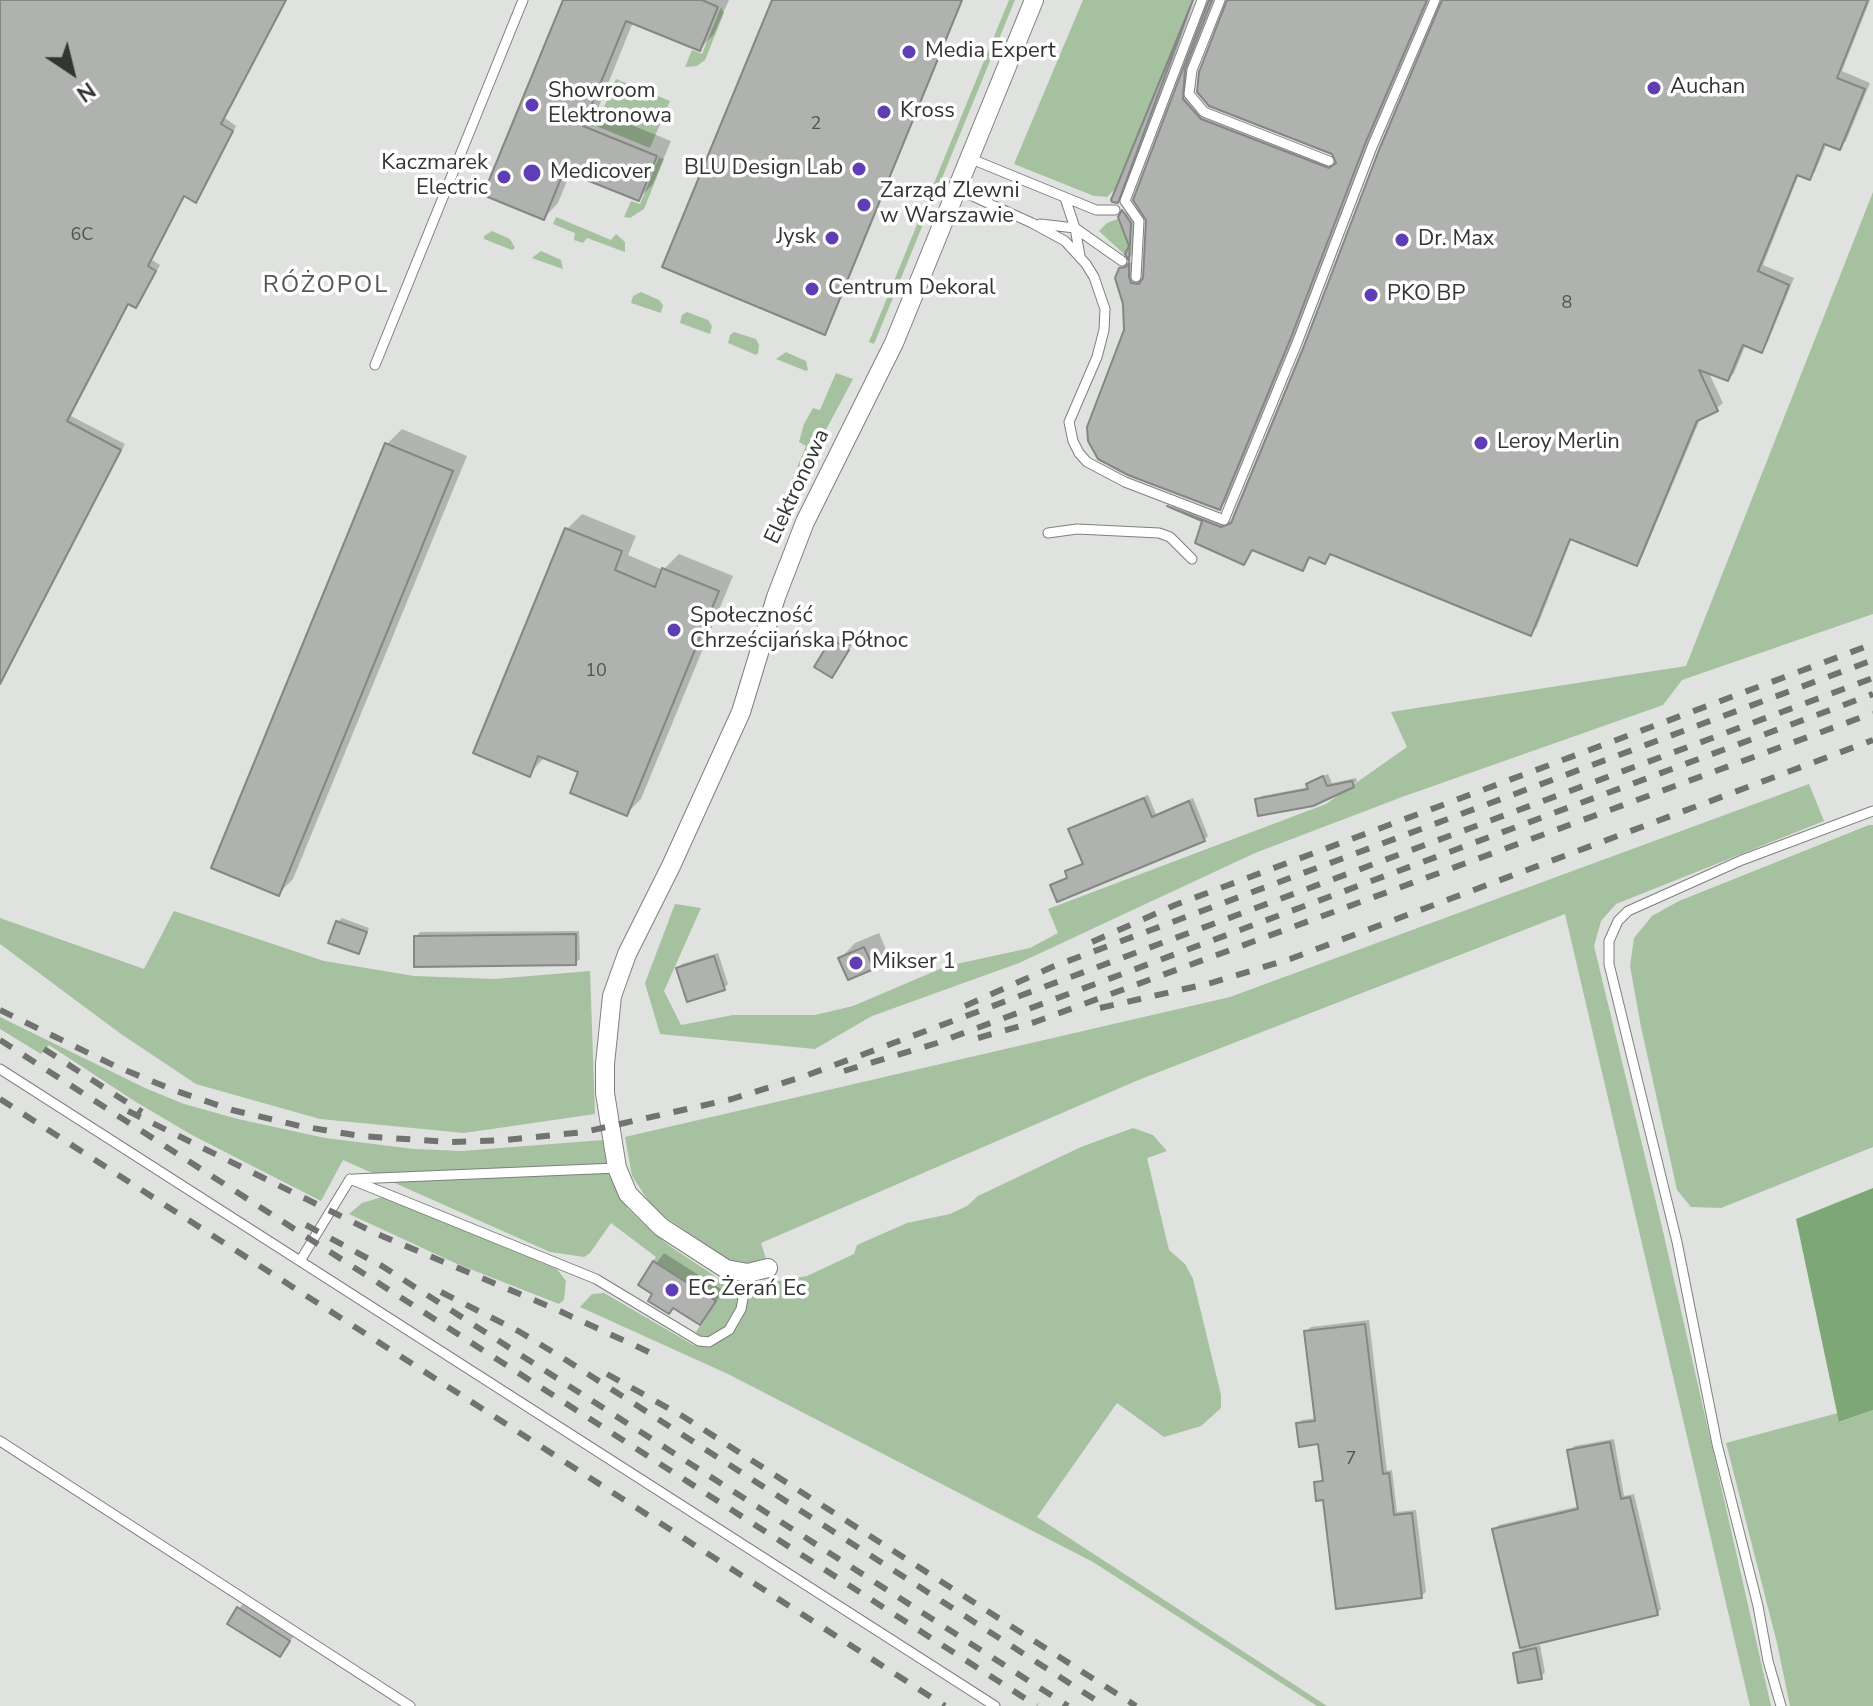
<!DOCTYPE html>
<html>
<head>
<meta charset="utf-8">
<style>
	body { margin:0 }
	#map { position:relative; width:1873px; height:1706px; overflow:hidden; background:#dfe2de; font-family:"Nunito Sans",sans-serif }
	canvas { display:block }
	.north { position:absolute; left:32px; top:32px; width:80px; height:80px; -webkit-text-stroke:6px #fff; paint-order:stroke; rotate:145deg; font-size:22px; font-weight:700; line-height:32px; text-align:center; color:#333533 }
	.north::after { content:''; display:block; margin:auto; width:28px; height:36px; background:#333533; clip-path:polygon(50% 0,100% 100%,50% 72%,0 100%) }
</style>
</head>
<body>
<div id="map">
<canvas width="1873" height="1706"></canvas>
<div class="north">N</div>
</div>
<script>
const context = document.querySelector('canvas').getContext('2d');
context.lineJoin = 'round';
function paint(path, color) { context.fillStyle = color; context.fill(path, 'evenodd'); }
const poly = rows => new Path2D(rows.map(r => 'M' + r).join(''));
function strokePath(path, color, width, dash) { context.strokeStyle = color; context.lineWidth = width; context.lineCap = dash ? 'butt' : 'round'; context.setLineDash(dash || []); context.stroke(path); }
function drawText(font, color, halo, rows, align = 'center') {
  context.font = font + ' "Nunito Sans",sans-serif'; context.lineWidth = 7; context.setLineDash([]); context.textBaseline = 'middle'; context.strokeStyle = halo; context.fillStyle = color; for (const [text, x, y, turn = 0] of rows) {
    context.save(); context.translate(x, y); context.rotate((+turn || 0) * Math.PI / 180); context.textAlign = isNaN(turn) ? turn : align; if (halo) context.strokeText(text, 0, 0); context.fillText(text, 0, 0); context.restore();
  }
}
paint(poly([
	[1009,0,1015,0,874,344,869,342],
	[1083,0,1193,0,1114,190,1107,197,1094,196,1014,164],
	[721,7,724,13,705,60,697,66,685,67,692,50,702,54],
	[616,79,670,101,650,148,596,126],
	[659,157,664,159,644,209,630,218,624,217,631,201,640,204],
	[1873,192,1873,614,1682,680,1663,705,1402,797,1255,853,1019,963,872,1016,815,1049,660,1034,645,983,675,904,701,908,664,991,681,1025,733,1015,815,1015,853,1006,947,966,1030,948,1058,933,1048,909,1326,804,1407,747,1391,712,1686,666],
	[556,217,611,240,616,234,625,242,625,252,587,238,583,243,574,240,575,233,553,224],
	[1118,219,1129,246,1125,255,1099,231,1107,223],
	[492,231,510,239,515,248,512,250,484,239,484,236],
	[541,251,561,260,563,269,532,258],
	[641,292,659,300,663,305,661,313,631,303,633,296],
	[687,312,708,320,712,326,710,334,680,323,682,315],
	[734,332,756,339,759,345,758,353,756,355,728,343,730,335],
	[786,352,806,361,808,370,806,371,776,359],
	[836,373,853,379,779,518,777,515,806,446,799,442,804,424,813,408,820,410],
	[1809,784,1824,821,1616,904,1601,921,1594,946,1662,1227,1771,1706,1750,1706,1565,914,1136,1081,761,1243,766,1259,748,1265,728,1259,665,1217,651,1205,632,1176,625,1137,1230,997],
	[1869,825,1873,825,1873,1147,1721,1208,1691,1207,1677,1190,1641,1027,1630,966,1634,938,1652,916,1679,901],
	[174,911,324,961,414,976,494,979,590,971,595,1114,464,1133,320,1119,196,1084,121,1034,0,944,0,918,144,969],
	[0,1017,145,1088,184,1104,238,1119,325,1138,414,1149,462,1151,603,1140,610,1176,628,1209,653,1233,674,1249,721,1280,737,1286,757,1285,807,1276,854,1254,857,1245,907,1223,950,1214,967,1206,978,1196,1081,1147,1133,1128,1153,1135,1167,1151,1147,1158,1169,1250,1185,1264,1193,1279,1221,1395,1221,1408,1201,1426,1164,1437,1117,1403,1037,1517,1327,1706,1317,1706,1093,1562,728,1374,580,1307,592,1294,604,1293,695,1346,700,1338,696,1332,715,1301,653,1261,656,1257,611,1223,590,1253,584,1257,550,1252,343,1160,321,1201,192,1135,136,1102,49,1045,41,1054,0,1029],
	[382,1197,557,1269,566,1281,564,1300,559,1304,455,1263,349,1214,362,1203],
	[1873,1410,1873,1706,1790,1706,1777,1643,1726,1443,1838,1413,1840,1422]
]), '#a5c19f');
paint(poly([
	[1873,1188,1873,1410,1839,1422,1796,1219]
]), '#7ea776');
paint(poly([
	[0,0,286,0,225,118,236,126,201,195,196,200,186,194,152,260,160,265,141,301,136,306,130,302,71,416,125,444,0,685],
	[565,0,729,0,714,34,700,49,633,22,597,111,671,141,653,184,638,199,571,171,558,203,544,218],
	[774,0,963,0,828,328,824,332],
	[1195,0,1124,195,1117,201,1113,200],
	[1210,0,1214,0,1190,61,1187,89,1204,111,1333,163,1338,162,1229,0,1429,0,1371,136,1296,332,1226,502,1219,508,1126,330,1121,269,1128,262,1133,262,1138,277,1145,278,1148,220,1136,200],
	[1443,0,1870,0,1842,71,1870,83,1846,141,1840,148,1827,143,1815,172,1809,178,1799,174,1763,265,1794,278,1767,344,1761,351,1746,344,1734,373,1728,379,1708,371,1723,403,1716,409,1701,417,1642,557,1636,564,1572,538,1537,627,1530,634,1332,553,1325,561,1312,556,1303,569,1254,549,1243,563,1198,542,1204,520,1171,506,1175,501,1229,522,1235,519],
	[1133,203,1138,210,1140,208,1138,249,1130,257,1128,254,1131,246,1120,219],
	[402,429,467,456,293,879,278,894,387,444],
	[582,514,636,536,628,555,663,570,679,554,733,576,641,799,626,814,581,771,545,757,529,774,567,529],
	[837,636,852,645,836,671,832,640],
	[1328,774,1332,783,1356,778,1357,781,1352,785,1257,800,1262,796,1309,787,1312,780],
	[1148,795,1156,814,1193,798,1208,836,1204,840,1052,885,1069,876,1067,872,1071,868,1084,862,1071,830,1075,826],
	[342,918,369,928,358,952,338,922],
	[579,931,580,959,575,963,416,937,420,932],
	[879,933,887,952,872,967,841,958,855,943],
	[718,953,728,984,724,988,678,968,682,964],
	[664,1253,724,1291,700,1323,641,1285],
	[1369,1320,1387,1471,1392,1470,1397,1512,1416,1510,1426,1592,1421,1596,1325,1498,1316,1483,1324,1478,1320,1442,1298,1424,1302,1420,1317,1418,1306,1331,1311,1327],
	[1614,1439,1624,1496,1634,1494,1661,1609,1657,1614,1523,1645,1524,1648,1540,1645,1545,1672,1541,1677,1515,1653,1522,1649,1495,1529,1499,1525,1580,1506,1570,1451,1574,1446],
	[248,1599,298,1631,279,1655,239,1608]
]), '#0003');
const building = poly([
	[0,0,286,0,221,124,233,131,196,203,184,196,148,266,156,271,136,308,128,304,67,421,121,450,0,684,0,0],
	[563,0,702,0,718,7,700,51,626,21,583,126,657,156,639,201,564,171,544,220,483,195,563,0],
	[772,0,962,0,825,335,662,267,772,0],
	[1193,0,1118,203,1112,202,1111,200,1193,0],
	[1209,0,1212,0,1185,69,1183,99,1201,119,1329,168,1336,163,1332,154,1209,106,1197,92,1199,72,1227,0,1427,0,1365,144,1290,340,1220,510,1128,475,1098,459,1088,441,1087,427,1124,330,1123,304,1115,278,1119,268,1126,267,1129,263,1129,277,1131,283,1139,284,1143,278,1146,220,1133,200,1209,0],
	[1442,0,1868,0,1837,78,1865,89,1840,150,1824,144,1810,180,1797,175,1758,271,1789,285,1762,353,1743,345,1728,381,1699,370,1718,411,1697,421,1637,566,1570,539,1531,636,1330,554,1325,564,1309,557,1303,571,1252,550,1244,565,1195,543,1202,521,1167,506,1221,527,1231,523,1304,346,1379,150,1442,0],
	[1122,210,1131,223,1129,261,1125,254,1129,246,1118,217,1122,210],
	[385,443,453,471,279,896,211,868,385,443],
	[565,528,622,551,615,570,655,587,662,568,719,591,627,816,570,793,578,772,538,756,530,777,473,753,565,528],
	[831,639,849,650,832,678,814,667,831,639],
	[1323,776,1327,786,1352,781,1354,787,1313,806,1258,816,1255,799,1308,789,1306,784,1323,776],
	[1144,798,1152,817,1189,801,1205,841,1057,902,1050,885,1067,878,1065,871,1083,864,1068,829,1144,798],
	[336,921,367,932,359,954,328,943,336,921],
	[576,934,576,965,414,967,414,936,576,934],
	[864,947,874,969,848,980,838,958,864,947],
	[714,956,725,990,687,1002,676,968,714,956],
	[653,1261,716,1301,700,1325,673,1308,669,1314,648,1301,652,1294,638,1285,653,1261],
	[1365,1324,1383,1474,1389,1473,1394,1515,1412,1513,1422,1598,1336,1609,1323,1500,1316,1501,1314,1482,1323,1481,1318,1444,1299,1447,1296,1423,1315,1421,1304,1331,1365,1324],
	[1610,1442,1621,1499,1630,1497,1658,1615,1520,1648,1492,1529,1578,1509,1567,1450,1610,1442],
	[237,1607,290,1641,280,1657,227,1624,237,1607],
	[1536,1648,1542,1679,1518,1683,1513,1653,1536,1648]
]);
paint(building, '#afb2ae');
strokePath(building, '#848784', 2);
const lane = poly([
	[1220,0,1192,70,1189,94,1204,112,1329,161],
	[969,158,1096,210,1115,210],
	[957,189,1032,223,1065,241,1086,264,1094,277,1105,309,1104,330,1097,357,1069,422,1073,441,1079,453,1087,462,1125,482,1224,520,1297,343,1372,147,1435,0],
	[1065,198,1075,228,1080,256],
	[1040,224,1075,228,1122,261],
	[1136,277,1139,221,1125,201,1202,0],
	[375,365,523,0],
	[1048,533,1077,529,1159,533,1170,537,1192,559],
	[0,1069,995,1706],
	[350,1179,596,1279,699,1341,709,1342,729,1330,741,1309,748,1273],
	[354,1179,617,1168],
	[300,1261,350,1179],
	[0,1441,410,1706],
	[1781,1706,1768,1661,1758,1606,1717,1444,1677,1242,1609,964,1609,941,1618,921,1628,911,1742,860,1873,811]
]);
const street = poly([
	[768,1268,748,1273,726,1269,661,1227,628,1194,617,1168,605,1093,605,1064,612,996,627,954,671,866,741,712,776,597,805,522,894,343,1034,0]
]);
strokePath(lane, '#7e807d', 11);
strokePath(street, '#7e807d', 20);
strokePath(lane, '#fff', 9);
strokePath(street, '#fff', 18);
strokePath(poly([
	[1092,942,1175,905,1873,644],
	[965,1006,1052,967,1873,660],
	[1100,1008,1211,983,1290,959,1873,740],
	[0,1010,115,1066,176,1091,232,1110,300,1126,360,1136,450,1142,506,1140,584,1132,732,1099,805,1076,1873,678],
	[978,1038,1035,1022,1873,713],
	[0,1040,1037,1706],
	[44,1049,142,1112],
	[844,1071,937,1043,1873,694],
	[0,1099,945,1706],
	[128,1111,375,1233,553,1308,649,1352],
	[306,1225,382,1266,1068,1706],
	[441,1292,520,1332,566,1360,1105,1706],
	[607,1374,684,1417,1136,1706]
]), '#707370', 6, [14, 14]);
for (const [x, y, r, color] of [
	[909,52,8,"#5e3db5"],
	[1654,88,8,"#5e3db5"],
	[532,105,8,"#5e3db5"],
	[884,112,8,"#5e3db5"],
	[859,169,8,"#5e3db5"],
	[532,173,10,"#5e3db5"],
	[504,177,8,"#5e3db5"],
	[864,205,8,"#5e3db5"],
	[832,238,8,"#5e3db5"],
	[1402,240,8,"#5e3db5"],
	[812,289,8,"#5e3db5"],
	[1371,295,8,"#5e3db5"],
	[1481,443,8,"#5e3db5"],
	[674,630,8,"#5e3db5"],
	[856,963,8,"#5e3db5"],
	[672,1290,8,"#5e3db5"]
]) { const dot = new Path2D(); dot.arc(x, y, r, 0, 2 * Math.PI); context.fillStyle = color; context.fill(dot); strokePath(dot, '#fff', 3); }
drawText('18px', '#525452', null, [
	["2",816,125],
	["6C",82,236],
	["8",1567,304],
	["10",596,672],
	["7",1351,1460]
]);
drawText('22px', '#333533', '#fff', [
	["Media Expert",925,52],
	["Auchan",1670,88],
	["Showroom",548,92],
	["Elektronowa",548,117],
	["Kross",900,112],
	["Kaczmarek",488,164,"right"],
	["Electric",488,189,"right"],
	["BLU Design Lab",843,169,"right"],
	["Medicover",550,173],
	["Zarząd Zlewni",880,192],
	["w Warszawie",880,217],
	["Jysk",816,238,"right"],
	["Dr. Max",1418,240],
	["Centrum Dekoral",828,289],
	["PKO BP",1387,295],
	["Leroy Merlin",1497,443],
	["Społeczność",690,617],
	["Chrześcijańska Północ",690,642],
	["Mikser 1",872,963],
	["EC Żerań Ec",688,1290]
], 'left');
drawText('22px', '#333533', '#fff', [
	["Elektronowa",798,487,-65]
]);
context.letterSpacing = '2px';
drawText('24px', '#545754', '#fff', [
	["RÓŻOPOL",326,286]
]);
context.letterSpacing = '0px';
</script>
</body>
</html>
